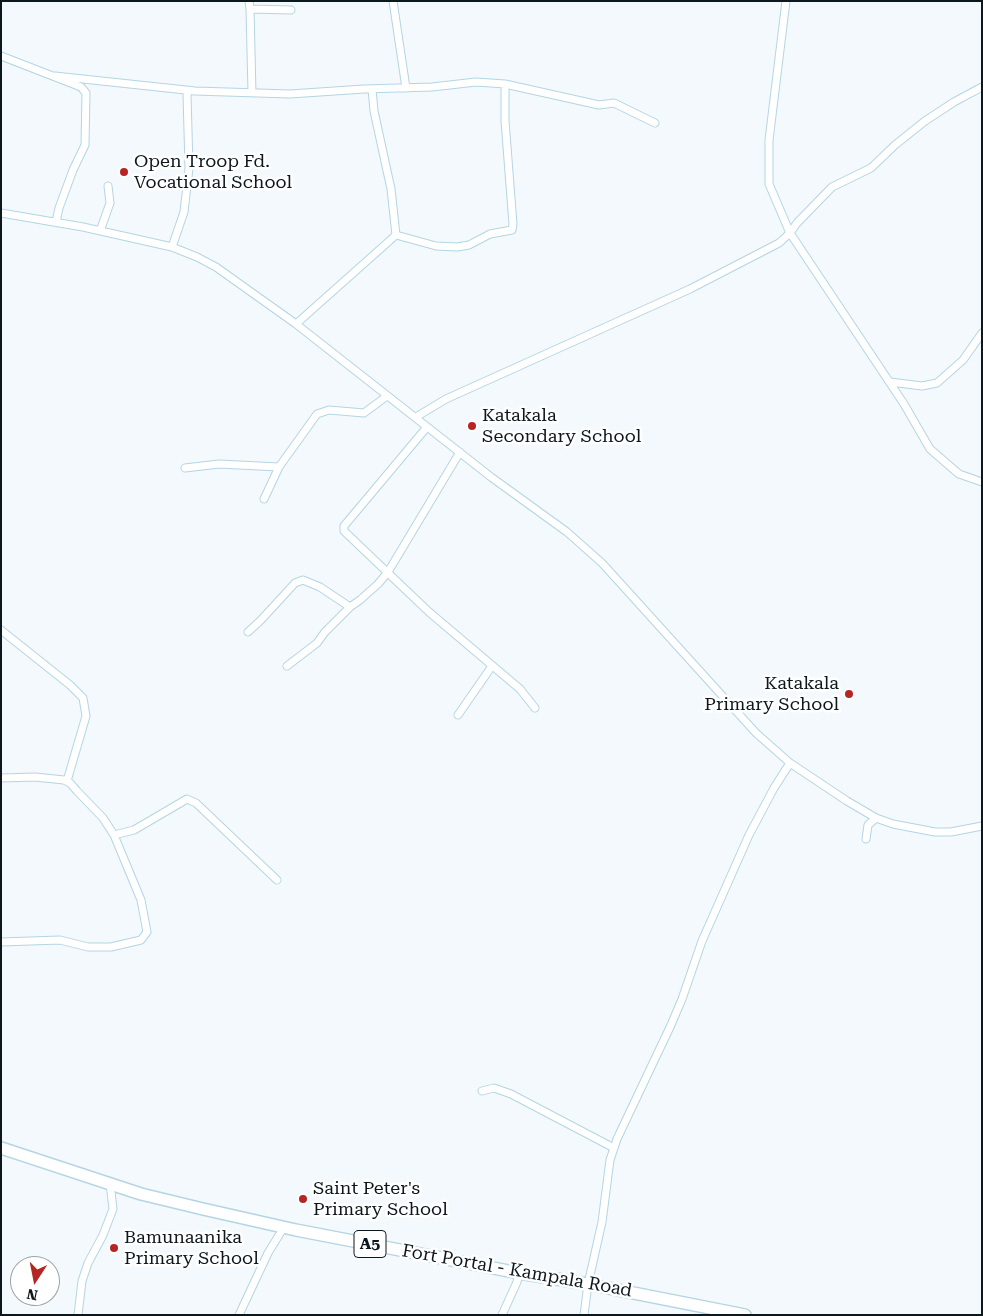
<!DOCTYPE html>
<html>
<head>
<meta charset="utf-8">
<style>
	body { margin:0 }
	#map { position:relative; width:983px; height:1316px; overflow:hidden; background:#f3f9fc; font-family:"Roboto Serif",serif }
	canvas { display:block }
	.frame { position:absolute; inset:0; border:2px solid #0c181d; pointer-events:none }
	.north { position:absolute; left:10px; top:1256px; width:50px; height:50px; box-sizing:border-box; background:#fff; border:1px solid #9ea3a5; border-radius:50%; rotate:191deg; font-size:14px; font-weight:700; line-height:20px; text-align:center; color:#0c181d }
	.north::after { content:''; display:block; margin:auto; width:18px; height:22px; background:#b52524; clip-path:polygon(50% 0,100% 100%,50% 72%,0 100%) }
</style>
</head>
<body>
<div id="map">
<canvas width="983" height="1316"></canvas>
<div class="frame"></div>
<div class="north">N</div>
</div>
<script>
const context = document.querySelector('canvas').getContext('2d');
context.lineJoin = 'round';
const poly = rows => new Path2D(rows.map(r => 'M' + r).join(''));
function strokePath(path, color, width, dash) { context.strokeStyle = color; context.lineWidth = width; context.lineCap = dash ? 'butt' : 'round'; context.setLineDash(dash || []); context.stroke(path); }
function drawText(font, color, halo, rows, align = 'center') {
  context.font = font + ' "Roboto Serif",serif'; context.lineWidth = 5; context.setLineDash([]); context.textBaseline = 'middle'; context.strokeStyle = halo; context.fillStyle = color; for (const [text, x, y, turn = 0] of rows) {
    context.save(); context.translate(x, y); context.rotate((+turn || 0) * Math.PI / 180); context.textAlign = isNaN(turn) ? turn : align; if (halo) context.strokeText(text, 0, 0); context.fillText(text, 0, 0); context.restore();
  }
}
const street = poly([
	[249,1,250,9],
	[393,1,406,88],
	[1,56,81,87,86,93,85,145,73,170,59,208,56,222],
	[55,76,195,91,290,94,364,89,432,87,476,82,505,84,599,105,614,103,655,123],
	[982,87,954,102,925,121,895,145,871,168,832,187,797,223,790,233,904,404,930,449,959,474,982,482],
	[252,93,250,9,291,10],
	[1,213,83,227,172,247,197,257,216,267,296,324,491,477,567,532,602,563,756,733,790,763,847,801,876,818,893,824,935,832,951,832,982,826],
	[100,231,110,203,108,186],
	[396,235,436,246,457,247,469,245,490,234,512,230,513,224,505,121,505,84],
	[172,247,184,212,189,168,187,94],
	[296,324,396,235,391,189,374,111,372,89],
	[890,382,922,386,937,383,963,360,982,333],
	[416,417,446,399,690,289,779,243,790,233,769,184,769,140,786,1],
	[427,427,344,526,344,531,429,612,520,689,535,708],
	[185,468,219,464,279,467],
	[264,499,279,467,317,414,329,410,364,413,387,396],
	[1,630,70,685,83,698,86,716,67,781],
	[248,632,261,620,295,583,303,580,320,587,350,607],
	[287,666,317,643,325,632,350,607,360,600,378,584,388,572,460,452],
	[458,715,492,666],
	[1,778,35,777,64,780,70,783,77,791,103,818,114,835,141,900,147,932,141,940,111,947,88,947,60,940,1,942],
	[114,835,134,830,187,799,196,803,277,880],
	[866,839,868,825,876,818],
	[482,1091,494,1088,511,1094,614,1148],
	[78,1315,82,1281,88,1263,103,1235,113,1209,110,1183],
	[239,1315,268,1253,284,1227],
	[502,1315,517,1282,519,1273],
	[584,1315,588,1284,602,1222,610,1160,617,1139,671,1025,682,999,702,941,749,835,774,788,790,763]
]);
const primary = poly([
	[1,1148,141,1194,203,1209,296,1230,519,1273,588,1284,745,1315]
]);
strokePath(street, '#b4d5e4', 9);
strokePath(primary, '#b4d5e4', 14);
strokePath(street, '#fff', 7);
strokePath(primary, '#fff', 11);
for (const [x, y, r, color] of [
	[124,172,5,"#b52524"],
	[472,426,5,"#b52524"],
	[849,694,5,"#b52524"],
	[303,1199,5,"#b52524"],
	[114,1248,5,"#b52524"]
]) { const dot = new Path2D(); dot.arc(x, y, r, 0, 2 * Math.PI); context.fillStyle = color; context.fill(dot); strokePath(dot, '#fff', 2); }
for (const [x, y, w] of [
	[370,1244,32]
]) { const box = new Path2D(); box.roundRect(x - w / 2, y - 13.5, w, 27, 4); context.fillStyle = '#fff'; context.fill(box); strokePath(box, '#0c181d', 1); }
drawText('bold 16px', '#0c181d', null, [
	["A5",370,1244]
]);
drawText('18px', '#0c181d', '#fff', [
	["Open Troop Fd.",134,162],
	["Vocational School",134,183],
	["Katakala",482,416],
	["Secondary School",482,437],
	["Katakala",839,684,"right"],
	["Primary School",839,705,"right"],
	["Saint Peter's",313,1189],
	["Primary School",313,1210],
	["Bamunaanika",124,1238],
	["Primary School",124,1259]
], 'left');
drawText('18px', '#0c181d', '#fff', [
	["Fort Portal - Kampala Road",517,1271,10]
]);
</script>
</body>
</html>
